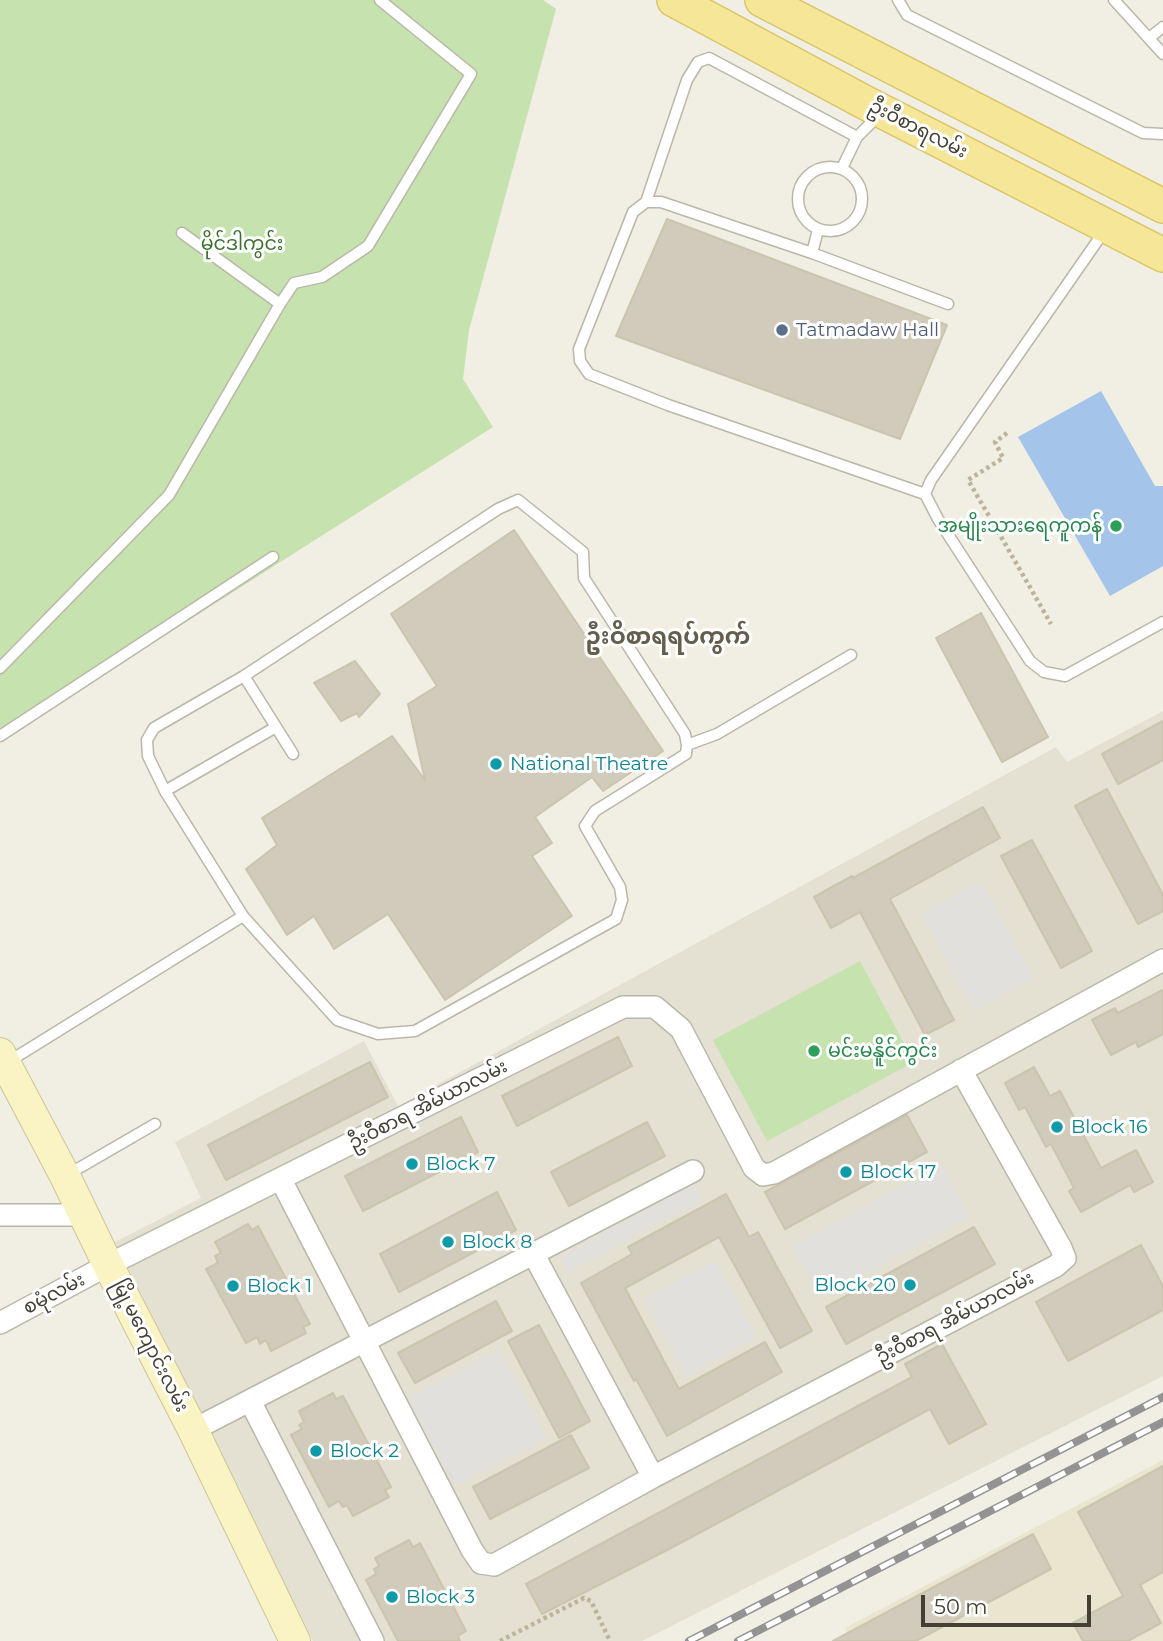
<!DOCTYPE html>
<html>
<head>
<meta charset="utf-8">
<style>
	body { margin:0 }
	#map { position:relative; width:1163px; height:1641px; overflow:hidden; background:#f1eee4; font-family:Montserrat,sans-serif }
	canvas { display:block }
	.scale { position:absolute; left:921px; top:1595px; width:170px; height:32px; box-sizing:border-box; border:4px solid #423f35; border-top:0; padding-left:9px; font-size:21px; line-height:24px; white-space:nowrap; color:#423f35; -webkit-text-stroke:5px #fff; paint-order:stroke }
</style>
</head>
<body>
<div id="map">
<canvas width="1163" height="1641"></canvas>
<div class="scale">50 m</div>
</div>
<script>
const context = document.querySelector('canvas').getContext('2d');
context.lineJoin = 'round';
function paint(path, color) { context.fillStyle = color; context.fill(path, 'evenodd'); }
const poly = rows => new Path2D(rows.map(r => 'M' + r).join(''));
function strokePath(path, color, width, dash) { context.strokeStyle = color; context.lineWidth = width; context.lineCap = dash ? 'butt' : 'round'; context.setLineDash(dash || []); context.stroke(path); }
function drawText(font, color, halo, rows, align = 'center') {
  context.font = font + ' Montserrat,"Noto Sans Myanmar",sans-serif'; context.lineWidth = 6; context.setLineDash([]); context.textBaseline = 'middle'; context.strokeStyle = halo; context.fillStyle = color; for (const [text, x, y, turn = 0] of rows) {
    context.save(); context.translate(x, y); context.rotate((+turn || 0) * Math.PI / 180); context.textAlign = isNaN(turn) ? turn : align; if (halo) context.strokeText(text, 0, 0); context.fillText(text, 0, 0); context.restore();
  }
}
paint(poly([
	[1163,711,1163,1376,642,1641,313,1641,111,1244,201,1198,175,1142,364,1041,398,1106,1056,747,1067,762]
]), '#e4e1d3');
paint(poly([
	[1163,1460,1163,1641,852,1641,845,1628]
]), '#e9e5cf');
paint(poly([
	[0,0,543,0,556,9,469,330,463,379,493,427,0,740],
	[860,961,914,1062,767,1141,713,1040]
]), '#c5e2af');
paint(poly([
	[981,881,1034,978,974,1011,922,914],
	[942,1165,970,1216,820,1298,792,1246],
	[693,1184,702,1199,568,1272,560,1257],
	[716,1261,757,1338,685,1376,644,1299],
	[499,1350,546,1437,455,1486,408,1398]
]), '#e2e0dc');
paint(poly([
	[1101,391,1155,486,1163,486,1163,566,1110,596,1018,437]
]), '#a4c4ea');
const building = poly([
	[667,219,947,325,900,439,616,336,667,219],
	[514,530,663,751,603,791,592,777,535,817,552,843,532,856,572,916,445,1000,388,914,334,949,314,916,287,935,246,869,277,845,262,818,392,736,425,780,408,704,437,686,391,614,514,530],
	[981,613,1048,737,1002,762,936,638,981,613],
	[355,661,380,694,359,717,357,713,341,721,314,683,355,661],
	[1163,721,1163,760,1118,784,1102,754,1163,721],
	[1107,789,1163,895,1163,911,1138,924,1075,806,1107,789],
	[983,807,1000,838,890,899,954,1020,925,1035,860,912,831,928,814,897,852,876,853,878,983,807],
	[1032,840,1092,951,1061,968,1001,856,1032,840],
	[1163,990,1163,1034,1138,1047,1136,1042,1111,1055,1092,1020,1115,1008,1118,1013,1163,990],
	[618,1037,632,1066,517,1126,502,1096,618,1037],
	[370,1062,388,1097,226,1180,208,1145,370,1062],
	[1034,1067,1050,1096,1060,1091,1101,1168,1136,1150,1153,1182,1134,1192,1130,1185,1081,1212,1069,1191,1074,1188,1051,1144,1046,1147,1025,1107,1019,1110,1005,1083,1034,1067],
	[907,1115,927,1152,785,1229,765,1192,907,1115],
	[461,1117,478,1152,363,1211,345,1176,461,1117],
	[647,1122,665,1156,569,1206,551,1172,647,1122],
	[497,1192,516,1230,399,1292,380,1254,497,1192],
	[726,1194,749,1237,758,1232,812,1331,780,1348,719,1237,625,1288,679,1389,765,1342,782,1372,667,1436,636,1379,634,1381,581,1283,632,1254,628,1247,726,1194],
	[248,1224,252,1230,258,1226,310,1324,303,1327,306,1333,271,1351,266,1340,260,1344,257,1337,246,1343,206,1269,218,1263,215,1256,221,1253,215,1242,248,1224],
	[974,1227,995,1264,846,1344,826,1307,974,1227],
	[1141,1245,1163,1286,1163,1310,1068,1361,1036,1302,1141,1245],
	[496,1301,512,1331,415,1383,398,1353,496,1301],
	[539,1325,590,1421,559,1438,508,1341,539,1325],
	[942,1344,986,1424,949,1444,930,1409,673,1547,542,1614,526,1584,912,1377,905,1364,942,1344],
	[333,1393,336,1399,343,1396,391,1487,385,1490,389,1497,353,1516,347,1505,343,1507,339,1501,329,1507,291,1435,302,1429,299,1425,304,1422,299,1411,333,1393],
	[571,1435,589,1468,490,1519,473,1487,571,1435],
	[1163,1466,1163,1572,1140,1585,1161,1623,1128,1641,1083,1641,1073,1623,1123,1596,1078,1512,1163,1466],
	[1033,1534,1051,1569,916,1641,833,1641,1033,1534],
	[409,1540,413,1547,420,1543,466,1631,458,1636,460,1641,398,1641,366,1580,376,1574,374,1569,379,1566,375,1558,409,1540]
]);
paint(building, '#d1cbbb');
strokePath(building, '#cbc4ae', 2);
const service = poly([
	[898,0,907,15,1143,133,1163,134],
	[1114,0,1163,54],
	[1149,38,1163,27],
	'798 199a32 32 0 1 1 64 0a32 32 0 1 1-64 0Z',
	[842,168,857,137,880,114],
	[646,202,687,80,698,62,709,58,857,137],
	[818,230,812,253,661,202,646,202,633,212,579,349,580,361,589,374,668,405,925,494,938,519,1030,661,1044,672,1065,676,1163,622],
	[182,233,280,304,294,283,322,277,368,246,471,74,380,0],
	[812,253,948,304],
	[925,494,931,480,1105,230],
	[518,500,583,552,584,578,685,734,687,745,686,754,595,811,585,826,620,887,622,900,616,919,415,1031,378,1034,337,1020,243,916,165,791,148,756,147,740,154,728,244,676,498,509,518,500],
	[0,668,169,495,280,304],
	[244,676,293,754],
	[0,736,273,557],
	[687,745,717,734,851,655],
	[165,791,276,727],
	[8,1062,243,916],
	[67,1175,155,1124]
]);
const minor = poly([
	[281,1180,472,1550,481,1563,494,1565,653,1477,1056,1266,1065,1258,1061,1248,961,1070],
	[0,1215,84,1215],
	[534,1255,653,1477],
	[0,1323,108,1265,623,1007,655,1007,681,1029,754,1168,763,1175,774,1173,1163,960],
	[250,1401,373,1641],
	[193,1430,693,1171]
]);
const secondary = poly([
	[0,1053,65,1176,108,1265,193,1430,295,1641]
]);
const primary = poly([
	[674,0,866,103,1163,255],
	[762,0,1163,206]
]);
strokePath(service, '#bbb7a8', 13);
strokePath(minor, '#bbb7a8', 24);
strokePath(secondary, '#cdc697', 32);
strokePath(primary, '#dac669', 36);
strokePath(poly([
	[1007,433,995,442,1003,458,968,480,992,521,1051,624],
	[500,1641,584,1598,591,1601,610,1641]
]), '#bcb49a', 4.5, [3.5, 3.5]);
strokePath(service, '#fff', 10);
strokePath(minor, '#fff', 21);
strokePath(secondary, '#faf4c5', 30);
strokePath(primary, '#f6e798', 33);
const rail = poly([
	[689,1641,1163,1397],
	[738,1641,1163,1422]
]);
strokePath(rail, '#939393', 8);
strokePath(rail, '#fff', 5, [16]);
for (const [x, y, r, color] of [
	[782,330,7,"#5c6f8a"],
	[1116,526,7,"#2e9e5b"],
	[496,764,7,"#0f9aa8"],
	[814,1051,7,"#2e9e5b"],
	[1057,1127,7,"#0f9aa8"],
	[412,1164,7,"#0f9aa8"],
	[846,1172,7,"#0f9aa8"],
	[448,1242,7,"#0f9aa8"],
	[910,1285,7,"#0f9aa8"],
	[233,1286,7,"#0f9aa8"],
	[316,1451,7,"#0f9aa8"],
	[392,1597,7,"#0f9aa8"]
]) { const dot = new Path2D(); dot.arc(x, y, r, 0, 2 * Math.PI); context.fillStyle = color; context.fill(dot); strokePath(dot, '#fff', 2.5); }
drawText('19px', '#423f35', '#fff', [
	["ဦးဝီစာရလမ်း",918,129,27],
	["ဦးဝီစာရ အိမ်ယာလမ်း",428,1105,-27],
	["စမုံလမ်း",54,1294,-28],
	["ဦးဝီစာရ အိမ်ယာလမ်း",955,1318,-28],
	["မြို့မကျောင်းလမ်း",150,1346,63]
]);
drawText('19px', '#3d6f2d', '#fff', [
	["မိုင်ဒါကွင်း",242,244]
]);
drawText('19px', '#4e5e75', '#fff', [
	["Tatmadaw Hall",796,330]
], 'left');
drawText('19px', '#27864d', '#fff', [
	["အမျိုးသားရေကူကန်",1102,526],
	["မင်းမနိူင်ကွင်း",828,1051,"left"]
], 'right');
drawText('19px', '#0d838f', '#fff', [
	["National Theatre",510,764],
	["Block 16",1071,1127],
	["Block 7",426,1164],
	["Block 17",860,1172],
	["Block 8",462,1242],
	["Block 20",896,1285,"right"],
	["Block 1",247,1286],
	["Block 2",330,1451],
	["Block 3",406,1597]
], 'left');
drawText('bold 23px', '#645e4d', '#fff', [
	["ဦးဝိစာရရပ်ကွက်",668,637]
]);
</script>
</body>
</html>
